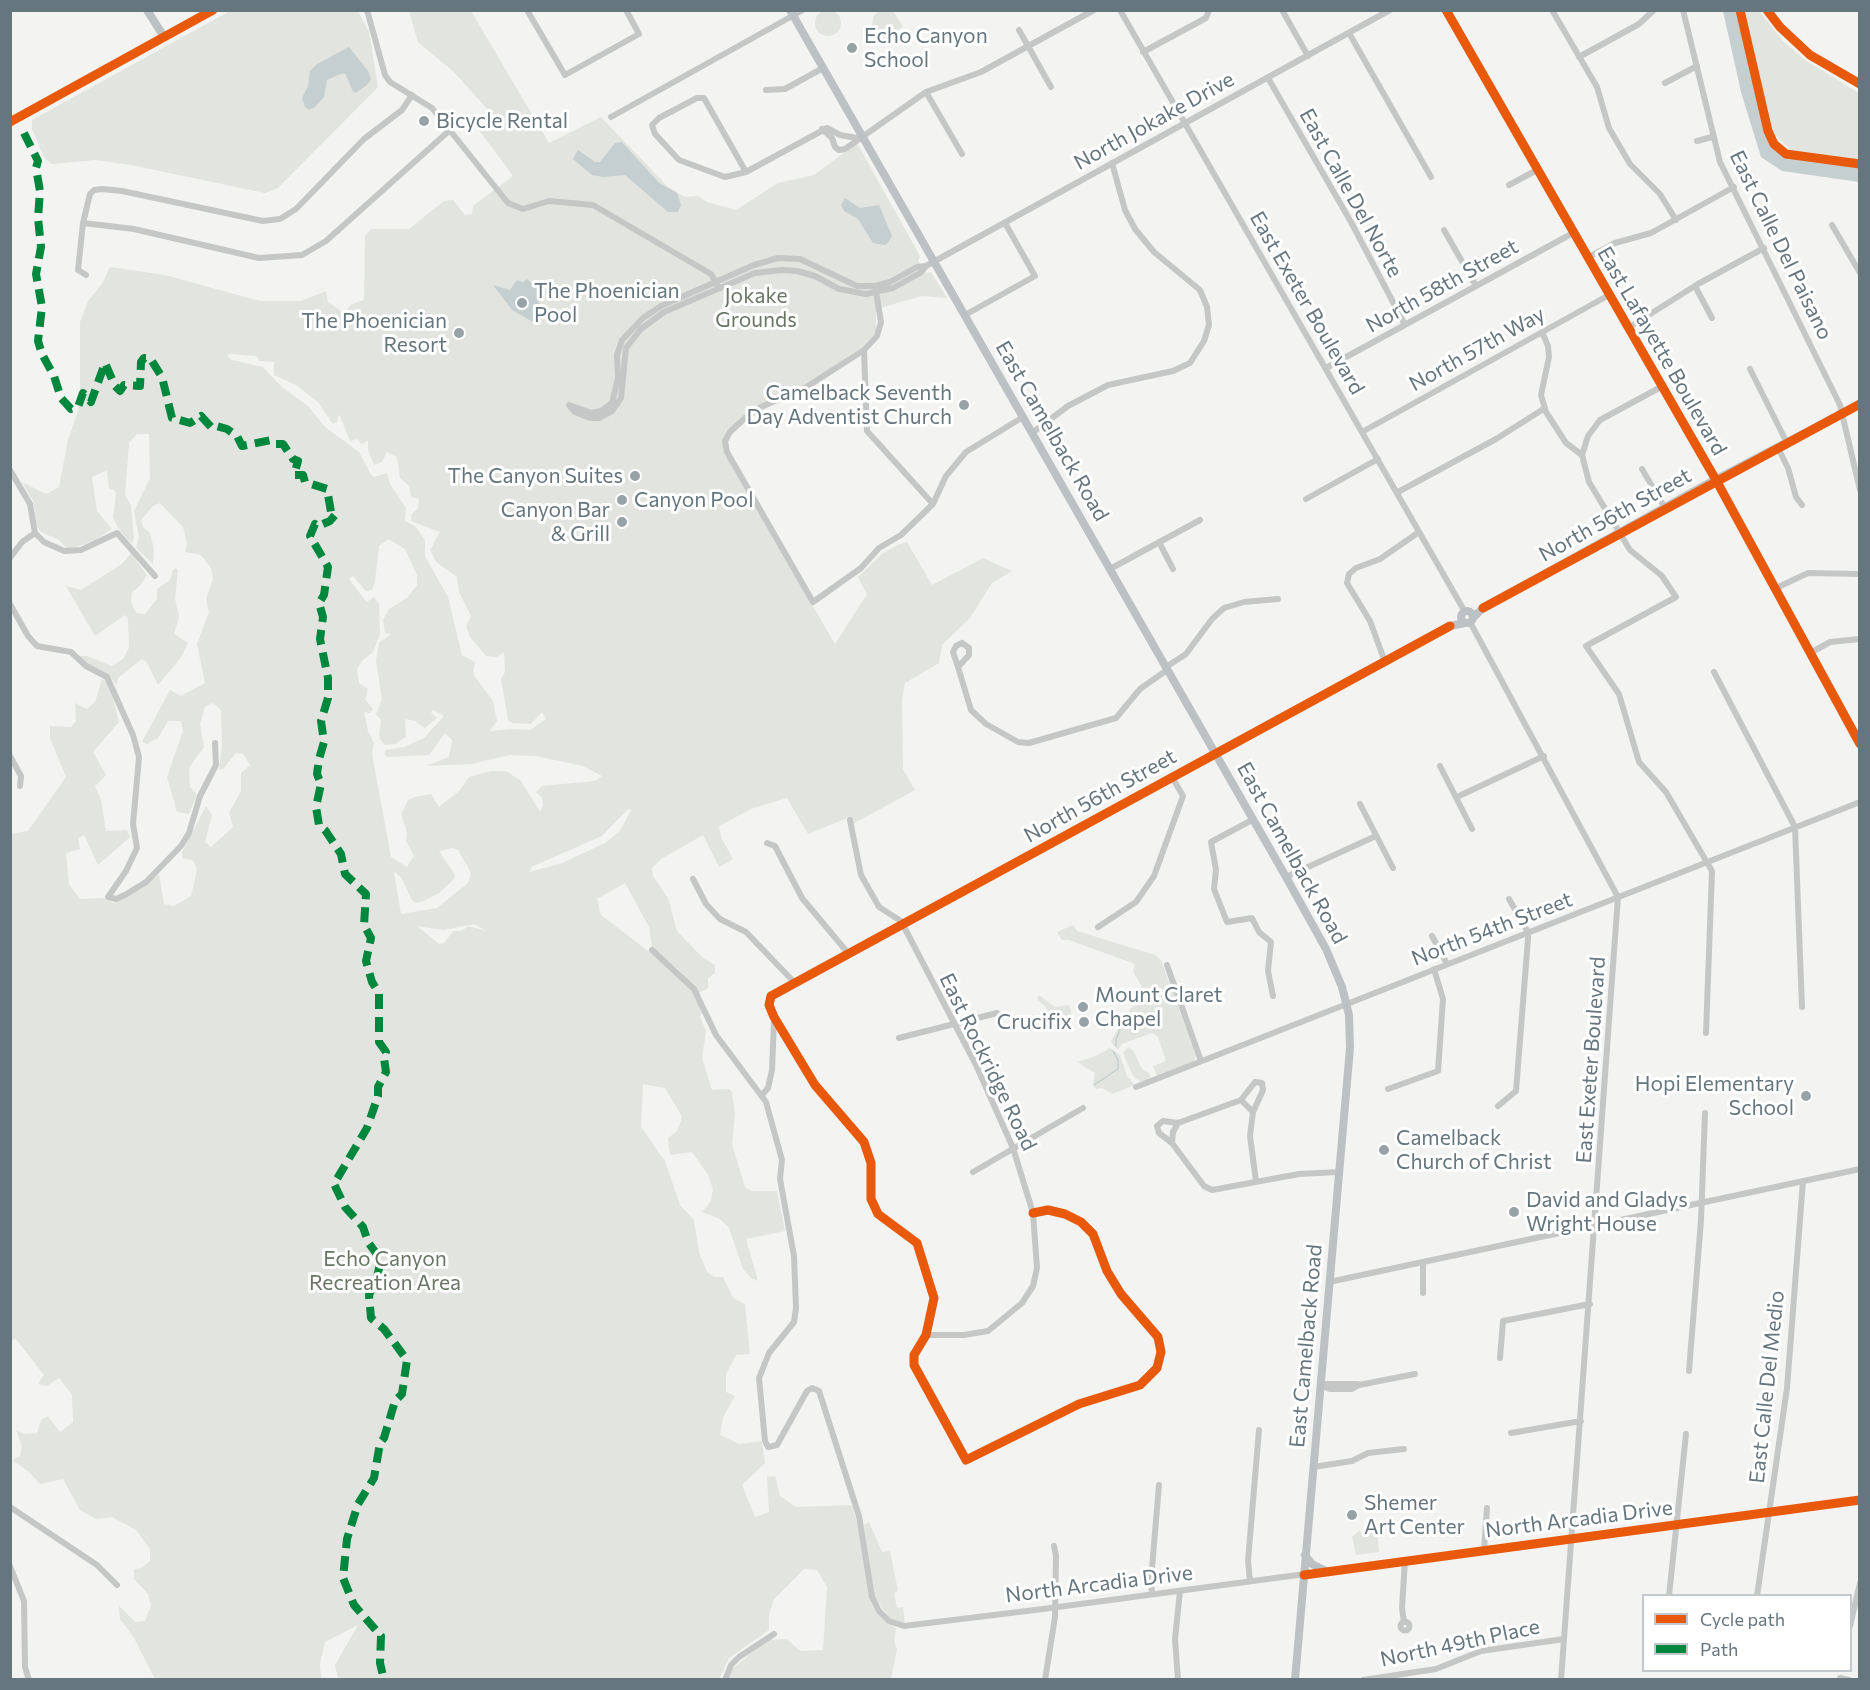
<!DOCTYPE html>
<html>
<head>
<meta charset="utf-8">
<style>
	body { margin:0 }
	#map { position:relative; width:1870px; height:1690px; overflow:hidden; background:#f3f3f1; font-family:Commissioner,sans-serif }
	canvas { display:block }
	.frame { position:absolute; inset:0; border:12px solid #66767e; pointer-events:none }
	.legend { position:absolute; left:1642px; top:1594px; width:210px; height:78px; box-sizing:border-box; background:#fff; border:2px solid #c2c8cb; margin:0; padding:8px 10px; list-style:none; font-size:18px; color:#66767e }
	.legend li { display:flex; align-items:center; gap:12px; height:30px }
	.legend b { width:30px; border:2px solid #c2c8cb }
</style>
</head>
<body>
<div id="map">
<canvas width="1870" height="1690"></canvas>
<div class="frame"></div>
<ul class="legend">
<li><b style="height:8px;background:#e8590c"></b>Cycle path</li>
<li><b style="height:8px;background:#00873e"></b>Path</li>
</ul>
</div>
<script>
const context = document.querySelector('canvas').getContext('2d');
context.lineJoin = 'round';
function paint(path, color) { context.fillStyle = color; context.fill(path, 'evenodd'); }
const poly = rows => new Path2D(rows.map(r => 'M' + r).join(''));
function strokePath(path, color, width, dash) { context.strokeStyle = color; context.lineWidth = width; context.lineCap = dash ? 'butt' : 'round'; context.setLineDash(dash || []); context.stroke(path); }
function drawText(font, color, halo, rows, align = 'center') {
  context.font = font + ' Commissioner,sans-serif'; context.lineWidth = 6; context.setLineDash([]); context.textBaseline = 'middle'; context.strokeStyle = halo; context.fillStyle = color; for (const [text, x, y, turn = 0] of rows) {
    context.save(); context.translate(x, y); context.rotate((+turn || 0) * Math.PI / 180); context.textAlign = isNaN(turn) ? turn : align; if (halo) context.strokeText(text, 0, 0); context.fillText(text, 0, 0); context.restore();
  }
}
paint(poly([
	'815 23a13 13 0 1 1 26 0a13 13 0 1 1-26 0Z',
	[879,10,893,11,903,27,883,40,876,36,871,27,874,16],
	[230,11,358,11,369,32,378,87,278,188,265,193,131,165,96,160,52,164,44,157,32,129,32,120],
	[409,11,471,11,549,143,601,117,668,187,685,197,698,196,707,202,736,210,778,183,814,175,857,143,920,256,918,261,927,273,931,272,947,298,922,296,876,309,876,332,861,348,809,383,760,405,724,441,763,520,835,644,867,594,858,577,883,553,898,545,907,542,932,585,983,558,1012,571,992,583,970,618,942,645,939,663,905,683,902,700,903,769,915,790,853,824,850,817,808,834,787,798,751,809,719,826,721,837,733,859,719,867,703,835,661,859,652,868,653,876,668,898,677,931,702,957,715,965,715,973,708,978,708,988,699,993,678,969,652,947,649,927,625,883,597,899,601,915,665,964,689,987,703,1008,700,1017,706,1031,702,1058,712,1090,729,1089,732,1092,735,1113,732,1144,745,1187,751,1191,777,1191,785,1231,746,1239,758,1281,751,1278,743,1269,729,1228,720,1219,702,1212,711,1201,713,1189,708,1175,692,1152,670,1155,668,1138,677,1131,682,1118,680,1113,665,1088,643,1084,641,1127,665,1161,680,1205,694,1220,699,1252,707,1272,714,1277,723,1277,733,1298,745,1304,750,1354,736,1355,726,1374,726,1392,735,1396,723,1417,720,1435,739,1444,762,1441,765,1463,742,1485,755,1517,769,1512,767,1477,775,1476,780,1496,796,1507,852,1505,858,1527,871,1602,884,1620,896,1628,894,1642,897,1649,891,1679,728,1679,730,1671,766,1640,787,1639,800,1651,823,1650,827,1587,817,1570,804,1569,774,1599,769,1614,769,1630,729,1658,719,1679,338,1679,335,1665,358,1625,325,1642,320,1663,321,1679,155,1679,133,1636,120,1619,119,1606,135,1622,145,1621,151,1606,148,1594,134,1579,134,1569,141,1568,150,1561,150,1549,136,1530,112,1517,96,1519,80,1510,63,1479,40,1484,28,1471,12,1460,20,1456,22,1447,16,1430,25,1434,37,1433,41,1420,48,1416,60,1432,73,1422,72,1395,59,1378,47,1386,38,1384,44,1375,15,1338,11,1342,11,834,28,831,66,777,50,738,50,726,71,727,76,721,75,703,87,709,95,702,102,679,110,685,119,722,93,752,106,775,95,786,101,800,106,831,127,830,130,837,98,865,84,835,78,838,80,849,66,853,69,884,80,899,102,898,114,903,159,874,164,904,174,906,191,896,197,870,193,860,182,858,182,852,206,806,212,815,205,842,211,847,233,827,229,813,241,791,241,773,250,765,243,754,236,753,223,769,219,770,222,745,221,710,213,703,205,707,200,724,204,747,189,768,190,787,197,795,189,814,177,812,167,777,183,731,181,721,168,721,158,738,147,744,142,742,170,690,181,696,205,683,197,644,209,612,206,599,213,579,211,568,201,555,185,552,187,543,183,527,160,503,153,506,141,520,143,527,150,533,154,549,153,564,136,548,139,538,134,511,150,478,149,434,137,434,129,443,125,495,131,505,134,540,131,543,120,531,113,518,116,494,114,490,109,489,107,470,92,477,97,511,112,529,95,540,74,548,66,548,59,540,41,532,37,526,33,501,22,482,46,494,59,487,68,440,80,405,80,322,88,301,102,284,110,267,165,275,260,301,301,301,326,291,328,302,344,313,352,304,364,300,365,236,371,229,409,229,444,201,453,200,465,215,472,214,473,206,513,176,479,130,489,121,489,111,454,72,418,42],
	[230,354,257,356,259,361,274,362,274,375,296,385,318,402,333,424,337,422,338,415,340,416,350,441,358,439,361,444,368,441,368,450,374,465,382,462,387,452,397,457,400,478,409,486,411,497,419,499,418,508,412,514,411,521,440,532,430,550,436,562,457,577,459,592,471,616,466,626,470,637,486,656,497,657,504,652,505,672,501,679,508,720,512,723,531,724,542,712,546,719,530,730,512,729,490,731,497,721,493,701,473,674,475,662,462,655,448,597,425,556,425,540,415,526,405,521,406,508,390,484,387,473,374,477,371,475,359,452,325,427,308,406,282,387,263,367,232,360,227,356],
	[388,539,405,549,417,575,417,585,407,598,389,609,383,620,385,633,391,634,379,643,376,661,382,699,376,714,381,720,379,738,385,745,395,744,406,737,405,719,415,721,425,728,437,718,431,713,433,710,444,716,424,738,404,747,386,750,384,754,387,757,429,755,445,733,452,740,449,757,426,766,471,764,510,755,535,756,583,766,602,776,595,781,542,786,536,792,542,798,543,805,540,812,521,781,506,771,491,771,469,777,459,791,439,807,431,794,415,797,408,800,401,814,407,832,406,841,414,856,407,867,391,857,372,754,374,743,368,731,364,712,370,713,373,709,365,699,368,689,359,683,357,669,362,661,373,652,380,634,379,604,374,597,367,602,365,600,349,579,353,576,366,591,372,590,375,581,379,546],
	[632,809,619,832,605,843,562,863,530,872,531,867,602,836,627,810],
	[452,848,458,850,469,869,471,874,468,883,437,908,401,914,394,872,401,877,412,900,416,903,424,901,439,893,454,879,455,875,439,851],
	[474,924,486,931,469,926,461,931,453,931,444,943,439,944,417,926,443,930],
	[1742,11,1759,11,1783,41,1805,60,1859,93,1859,160,1791,150,1772,132],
	[131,553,147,575,140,586,132,592,131,602,136,613,145,614,157,599,157,589,170,580,173,570,176,568,178,570,175,599,179,617,174,634,188,643,180,659,158,685,146,661,142,659,118,678,117,686,110,676,88,665,79,656,87,656,112,666,123,659,129,648,128,619,125,615,95,636,66,586,81,590,122,564],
	[1073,925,1077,931,1155,955,1161,960,1196,1056,1194,1061,1157,1076,1153,1066,1166,1061,1158,1037,1152,1033,1122,1044,1118,1050,1113,1045,1111,1041,1131,1008,1147,996,1133,971,1135,964,1069,940,1062,940,1057,932],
	[1039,995,1055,1007,1069,1005,1072,1013,1056,1020,1052,1013,1048,1014,1046,1007,1037,999],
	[1128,1047,1133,1050,1142,1069,1149,1073,1151,1079,1141,1082,1133,1076,1123,1053],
	[1110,1048,1120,1055,1127,1076,1135,1085,1112,1094,1102,1088,1096,1089,1093,1084,1095,1073,1077,1062,1096,1056],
	[1376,1520,1379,1552,1356,1555,1352,1537,1359,1531,1362,1533],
	[869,1522,882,1552,890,1551,898,1591,894,1593,897,1608,903,1607,905,1624,890,1618,873,1596,864,1525]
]), '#e2e4df');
paint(poly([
	[1723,11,1737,11,1765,129,1773,148,1785,157,1859,167,1859,182,1782,171,1761,157,1741,92],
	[349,47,368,71,371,79,368,84,356,93,353,92,345,73,338,75,327,80,324,97,315,107,309,110,305,107,302,98,308,86,310,71,317,64],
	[622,142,659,183,677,193,681,205,678,212,668,212,625,175,603,177,592,175,573,159,578,150,595,162,600,162,615,143],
	[845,198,860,208,879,205,892,236,888,243,885,245,873,243,858,219,844,211,841,205],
	[527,279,541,291,538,295,539,304,532,309,535,311,540,326,512,310,493,285,510,290,517,280,523,282]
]), '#c5cfcf');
strokePath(poly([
	[1116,1046,1116,1039,1127,1013],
	[1094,1085,1118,1069,1118,1060,1113,1051]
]), '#c5cfcf', 1.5);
strokePath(poly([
	[367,10,385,75,390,82,432,108,508,203,523,209,549,201,593,205,711,274,719,288],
	[527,10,565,75,639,34,626,10],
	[1120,10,1465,612],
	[1282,10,1308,56],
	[1446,10,1716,480,1860,744],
	[1552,10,1597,87,1609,128,1630,164,1660,194,1676,220],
	[1683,10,1720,162,1840,405,1860,490],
	[1019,30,1051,87],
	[1349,33,1431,177],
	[1143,52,1206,18,1209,10],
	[1579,57,1639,24,1654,10],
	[1268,78,1351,222,1405,325],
	[1665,83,1697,66],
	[766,90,785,89,823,68],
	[926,92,962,154],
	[611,117,803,10],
	[10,122,213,10],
	[822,129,832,138,835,147,839,150,845,149,926,92,981,72,1094,10],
	[1697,141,1712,137],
	[746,172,704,98,697,98,659,118,652,125,655,134,679,160,725,177,746,172,827,128,840,135,857,138],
	[1509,185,1537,170],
	[83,223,134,229,259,258,302,255,326,241,450,130],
	[1832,225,1860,273],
	[1444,230,1476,286],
	[1587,258,1615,243,1651,233,1734,187],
	[86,275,78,270,83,223,90,194,94,190,102,189,122,191,263,221,280,219,296,209,364,139,402,110,412,95],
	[875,286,881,322,877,336,864,350,805,388,761,407,745,418,730,432,725,441,727,452,813,602,861,568,879,548,901,535,933,504,946,476,966,452,1023,417],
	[1695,286,1712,318],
	[965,315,1035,276,1005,223],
	[1628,328,1698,284,1764,248],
	[1542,332,1548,346,1549,357,1541,395,1546,412,1566,443,1582,455,1589,482,1630,550,1662,576,1676,597,1586,646,1619,694,1639,762,1666,792,1712,871,1706,1033],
	[864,350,867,431,933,504],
	[1326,368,1573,233],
	[1750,369,1787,443],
	[569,405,592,413,601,411,612,403,618,378,617,355,622,340,643,318,661,306,754,265,778,258,800,259,857,286,875,286,890,282,917,267,926,266,1390,10],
	[569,405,575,412,590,418,599,418,612,411,621,398,626,348,641,329,664,312,755,273,782,270,797,271,815,276,839,289,866,294,893,288,920,273,926,266],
	[1362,432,1609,295],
	[1032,433,1068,406,1108,385,1173,371,1190,363,1204,341,1209,325,1207,307,1200,290,1154,252,1135,229,1125,210,1112,163],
	[1778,448,1788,468,1796,497,1802,505],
	[1582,455,1588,436,1600,420,1661,387],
	[1642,469,1665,508],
	[10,470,30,504,35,533,44,542,64,551,81,550,117,533,155,576],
	[1398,492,1496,439,1545,408],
	[1306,499,1378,459],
	[1159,542,1173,569],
	[10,558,22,542,35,533],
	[1110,569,1200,520],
	[1774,589,1808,573,1860,574],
	[10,604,28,636,37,646,71,652,86,666,107,677,133,735,139,757,133,824,137,848,126,871,108,897,116,899,125,895,146,882,181,846,189,833,200,796,216,765,215,743],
	[1470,622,1618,897,1561,1680],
	[962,643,969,648,969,655,958,667,953,652,956,646,962,643],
	[1810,653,1830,642,1860,639],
	[1385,662,1370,621,1347,583,1349,574,1356,568,1380,559,1419,532],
	[958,667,971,710,986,724,1018,742,1029,743,1116,718,1140,689,1167,670],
	[1166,667,1186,654,1212,619,1224,608,1244,602,1278,599],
	[1714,672,1795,827,1802,1007],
	[10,756,21,776,20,786],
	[1440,766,1472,829],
	[1457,797,1544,756],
	[1360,804,1393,868],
	[850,820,861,875,879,907,901,921,976,1065,1013,1148,1033,1213,1037,1268,1033,1286,1022,1303,988,1331,964,1335,926,1335],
	[1252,820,1211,842,1216,870,1214,889,1227,922,1252,918,1259,932,1271,942,1268,971,1273,996],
	[767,843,775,846,802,898,848,953],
	[1286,877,1376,836],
	[693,879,706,904,720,919,746,932,795,983],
	[1098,927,1136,902,1154,876,1183,796,1172,777],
	[1432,936,1447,964],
	[652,950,694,989,716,1035,766,1102,782,1160,780,1179,794,1256,796,1308,794,1322,769,1353,759,1378,765,1441,768,1447,777,1445,807,1391,812,1388,819,1391,859,1516,872,1597,879,1611,889,1621,904,1626,1043,1609,1860,1500],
	[1167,965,1201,1061],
	[899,1038,997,1013],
	[1136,1087,1860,802],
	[1388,1089,1438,1071,1443,999,1434,969],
	[762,1095,768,1088,772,1070,774,1021],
	[1241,1100,1253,1112],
	[1498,1106,1516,1091,1528,939,1528,932,1509,899],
	[1178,1123,1173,1132,1172,1143,1204,1186,1212,1190,1299,1174,1339,1172],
	[1178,1123,1241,1100,1255,1082,1262,1083,1263,1090,1253,1112,1250,1136,1256,1181],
	[1172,1143,1159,1133,1157,1126,1163,1121,1178,1123],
	[973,1172,1083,1108],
	[1033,1213,1048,1210,1065,1214,1081,1222,1093,1234,1107,1271,1121,1294,1158,1337,1161,1352,1157,1368,1140,1385,1079,1404,966,1460,914,1365,914,1355,926,1335,934,1298,917,1243,878,1214,871,1199,871,1163,864,1142,815,1085,774,1017,769,999,1215,754],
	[1329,1282,1860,1169],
	[1423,1293,1423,1264],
	[1500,1358,1503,1321,1590,1304],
	[1689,1371,1701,1220,1705,1113],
	[1321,1384,1358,1384],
	[1320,1385,1330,1389,1352,1389,1359,1385,1415,1374],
	[1511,1433,1581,1421],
	[1313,1467,1352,1461,1368,1453,1404,1449],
	[10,1507,97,1565,117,1585],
	[1484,1550,1487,1508],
	[10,1566,24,1601,25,1667,29,1680],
	[1250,1581,1248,1561,1259,1430],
	[1152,1594,1151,1580,1159,1485],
	[1669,1596,1686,1434],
	[1757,1596,1787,1388,1803,1181],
	'1400.5 1626a4.5 4.5 0 1 1 9 0a4.5 4.5 0 1 1-9 0Z',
	[1404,1622,1402,1608,1405,1560],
	[1850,1626,1860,1583],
	[1840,1678,1849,1680],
	[725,1680,731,1665,739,1657,774,1634],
	[1045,1680,1055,1617,1056,1556,1054,1546],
	[1178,1680,1175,1639,1180,1591],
	[1363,1680,1436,1669,1481,1651,1564,1639]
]), '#c5c7c7', 6);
strokePath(poly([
	[147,10,164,37],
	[790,10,1286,877,1326,949,1342,987,1349,1015,1350,1048,1295,1680],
	[1767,10,1780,27,1810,55,1860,84],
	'1461 617a6 6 0 1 1 12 0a6 6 0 1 1-12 0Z',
	[1473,618,1483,608,1707,484,1860,404],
	[1215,754,1450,626,1465,623],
	[1305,1555,1312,1564,1328,1572]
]), '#bcc1c3', 8);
strokePath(poly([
	[24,133,38,161,36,168,40,191,38,218,41,247,36,274,42,307,38,341,42,354,54,376,61,398,71,409,78,407,83,393,91,402,105,363,115,386,120,391,124,385,140,386,141,362,144,358,150,358,162,377,172,418,190,423,201,416,212,428,216,426,227,429,237,436,242,446,271,440,276,444,283,444,293,459,298,461,294,475,303,475,305,482,327,489,331,512,336,514,330,521,318,526,315,524,310,536,328,567,324,595,319,603,323,617,320,639,328,678,328,698,321,721,324,742,319,759,317,774,321,784,316,807,319,825,325,830,341,854,345,874,366,894,364,925,371,938,366,961,372,982,379,993,379,1042,386,1052,384,1058,386,1072,378,1087,378,1096,367,1128,334,1184,345,1207,363,1227,368,1242,381,1260,376,1281,369,1295,371,1318,384,1329,407,1360,402,1394,395,1401,384,1438,380,1443,374,1478,358,1504,347,1539,343,1578,354,1605,381,1636,380,1663,384,1680]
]), '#00873e', 8, [15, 8]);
strokePath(poly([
	[1446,10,1716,480,1860,744],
	[1740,10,1768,131,1774,144,1786,154,1860,164],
	[1767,10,1780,27,1810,55,1860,84],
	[10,122,213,10],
	[1483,608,1860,404],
	[1033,1213,1048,1210,1065,1214,1081,1222,1093,1234,1107,1271,1121,1294,1158,1337,1161,1352,1157,1368,1140,1385,1079,1404,966,1460,914,1365,914,1355,926,1335,934,1298,917,1243,878,1214,871,1199,871,1163,864,1142,815,1085,774,1017,769,1005,771,996,1450,626],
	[1304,1575,1860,1500]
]), '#e8590c', 9);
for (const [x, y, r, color] of [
	[852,48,6,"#97a2a6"],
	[424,121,6,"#97a2a6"],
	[522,303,6,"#97a2a6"],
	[459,333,6,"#97a2a6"],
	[964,405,6,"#97a2a6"],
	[635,476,6,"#97a2a6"],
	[622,500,6,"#97a2a6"],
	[622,522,6,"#97a2a6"],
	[1083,1007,6,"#97a2a6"],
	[1084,1022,6,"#97a2a6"],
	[1806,1096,6,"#97a2a6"],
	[1384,1150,6,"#97a2a6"],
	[1514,1212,6,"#97a2a6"],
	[1352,1515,6,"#97a2a6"]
]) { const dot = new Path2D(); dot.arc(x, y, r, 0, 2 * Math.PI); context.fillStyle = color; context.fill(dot); strokePath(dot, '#fff', 2); }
drawText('21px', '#66767e', '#fff', [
	["Echo Canyon",864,36],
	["School",864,60],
	["Bicycle Rental",436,121],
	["The Phoenician",534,291],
	["Pool",534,315],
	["The Phoenician",447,321,"right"],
	["Resort",447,345,"right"],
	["Camelback Seventh",952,393,"right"],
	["Day Adventist Church",952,417,"right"],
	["The Canyon Suites",623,476,"right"],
	["Canyon Pool",634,500],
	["Canyon Bar",610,510,"right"],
	["& Grill",610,534,"right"],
	["Mount Claret",1095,995],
	["Chapel",1095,1019],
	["Crucifix",1072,1022,"right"],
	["Hopi Elementary",1794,1084,"right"],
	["School",1794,1108,"right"],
	["Camelback",1396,1138],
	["Church of Christ",1396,1162],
	["David and Gladys",1526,1200],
	["Wright House",1526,1224],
	["Shemer",1364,1503],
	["Art Center",1364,1527]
], 'left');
drawText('21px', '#66767e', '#fff', [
	["North Jokake Drive",1154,121,-29],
	["East Calle Del Norte",1351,193,61],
	["East Calle Del Paisano",1781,245,64],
	["North 58th Street",1442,286,-29],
	["East Exeter Boulevard",1307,303,60],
	["North 57th Way",1477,349,-29],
	["East Lafayette Boulevard",1662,351,60],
	["East Camelback Road",1052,431,60],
	["North 56th Street",1615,515,-29],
	["North 56th Street",1100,796,-29],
	["East Camelback Road",1292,853,61],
	["North 54th Street",1492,929,-21],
	["East Exeter Boulevard",1591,1060,-86],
	["East Rockridge Road",988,1062,64],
	["East Camelback Road",1306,1346,-85],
	["East Calle Del Medio",1767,1387,-84],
	["North Arcadia Drive",1579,1519,-7],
	["North Arcadia Drive",1099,1584,-7],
	["North 49th Place",1460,1643,-12]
]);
drawText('21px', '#697664', '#fff', [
	["Jokake",756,296],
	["Grounds",756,320],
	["Echo Canyon",385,1259],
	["Recreation Area",385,1283]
]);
</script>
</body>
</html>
